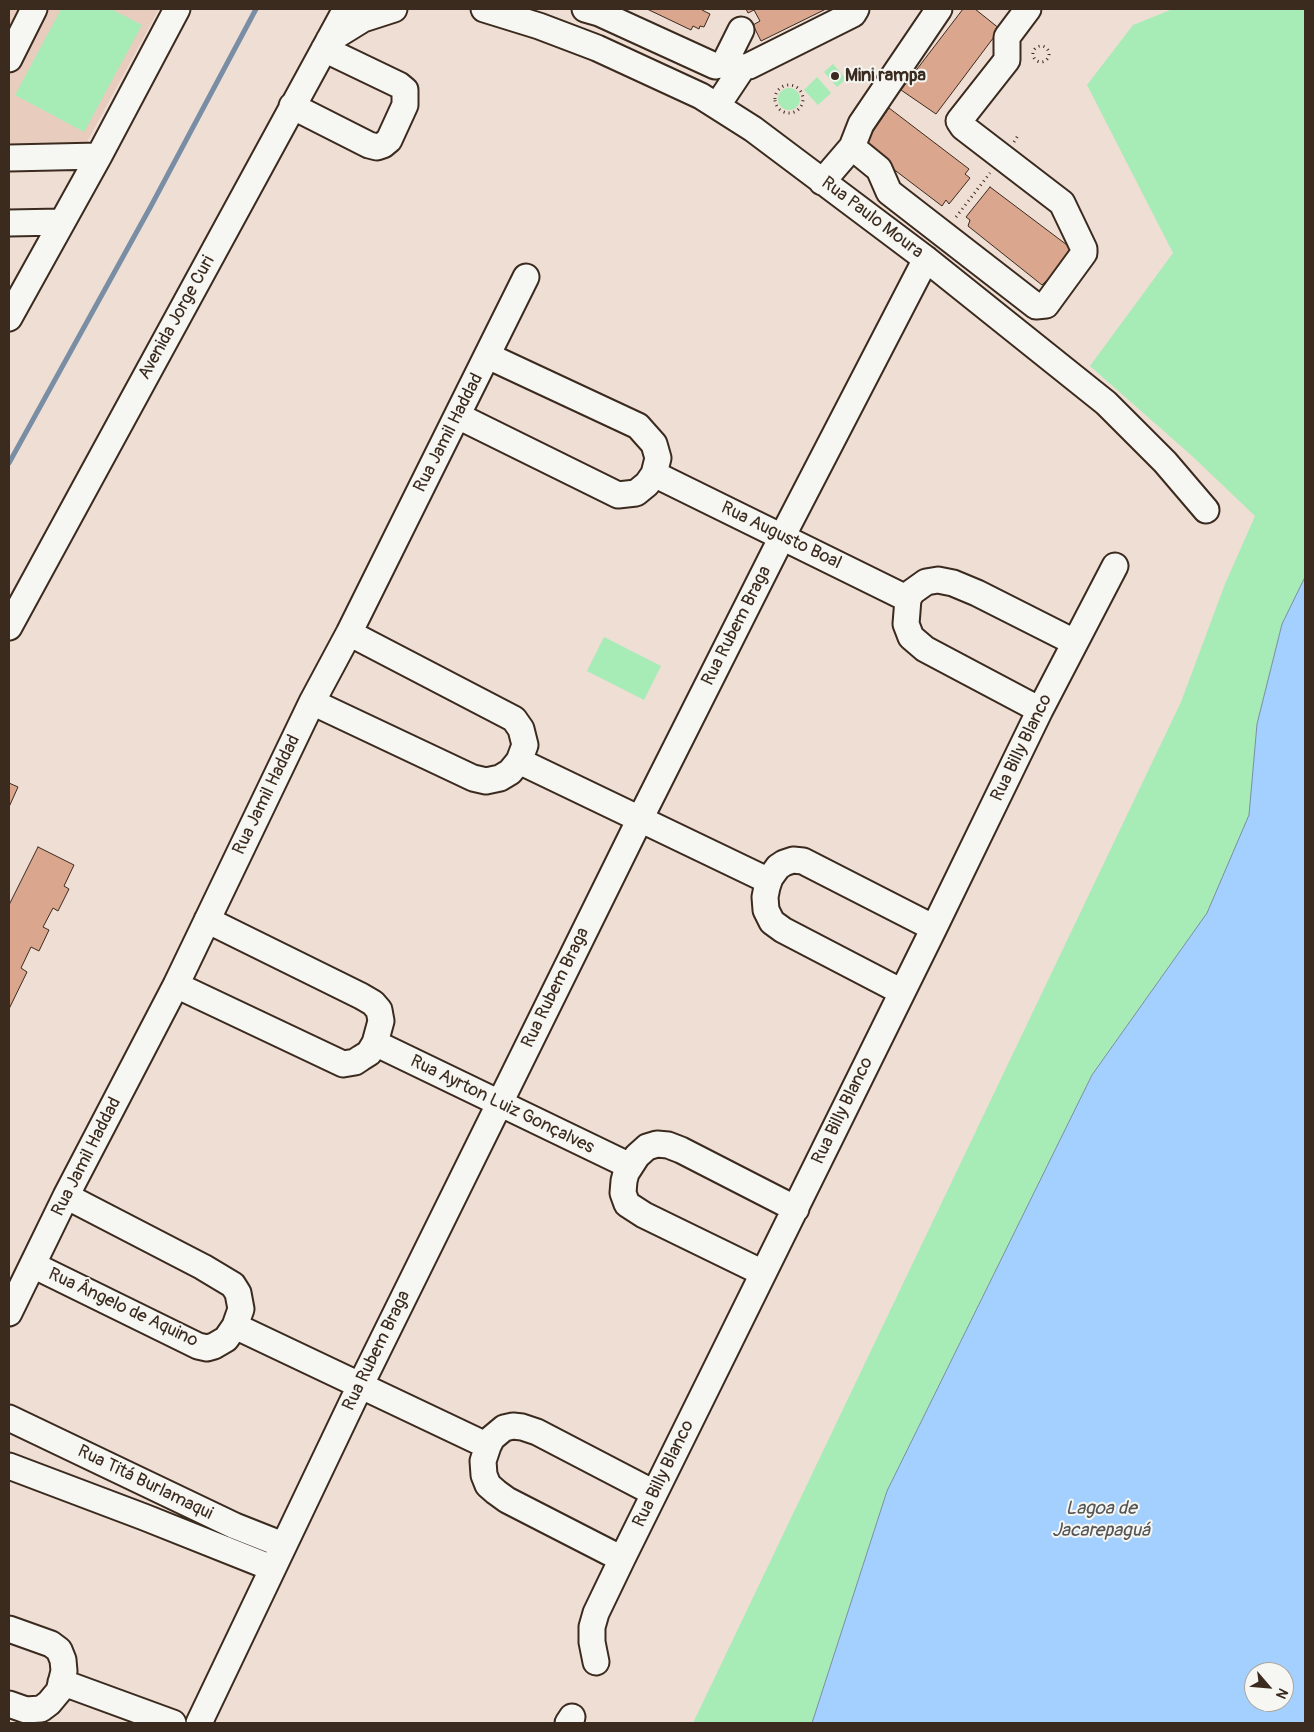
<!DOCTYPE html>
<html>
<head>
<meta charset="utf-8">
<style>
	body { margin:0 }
	#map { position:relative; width:1314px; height:1732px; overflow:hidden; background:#eeded4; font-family:Pangolin,sans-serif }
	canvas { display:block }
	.frame { position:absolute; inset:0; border:10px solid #3b2a1e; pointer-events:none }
	.north { position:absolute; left:1244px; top:1662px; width:50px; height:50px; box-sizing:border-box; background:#f6f6f2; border:1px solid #aba49d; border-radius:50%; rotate:117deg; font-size:14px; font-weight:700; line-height:20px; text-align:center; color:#3b2a1e }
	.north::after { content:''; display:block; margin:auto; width:18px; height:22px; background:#3b2a1e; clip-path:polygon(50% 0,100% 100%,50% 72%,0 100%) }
</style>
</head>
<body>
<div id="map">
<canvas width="1314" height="1732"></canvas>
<div class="frame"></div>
<div class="north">N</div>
</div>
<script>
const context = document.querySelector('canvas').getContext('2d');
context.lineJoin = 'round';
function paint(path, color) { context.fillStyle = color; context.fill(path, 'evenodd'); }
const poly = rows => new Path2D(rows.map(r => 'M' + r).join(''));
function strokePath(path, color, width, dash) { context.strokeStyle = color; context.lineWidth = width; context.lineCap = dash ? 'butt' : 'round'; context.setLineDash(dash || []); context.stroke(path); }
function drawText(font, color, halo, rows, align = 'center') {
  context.font = font + ' Pangolin,sans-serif'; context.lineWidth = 4; context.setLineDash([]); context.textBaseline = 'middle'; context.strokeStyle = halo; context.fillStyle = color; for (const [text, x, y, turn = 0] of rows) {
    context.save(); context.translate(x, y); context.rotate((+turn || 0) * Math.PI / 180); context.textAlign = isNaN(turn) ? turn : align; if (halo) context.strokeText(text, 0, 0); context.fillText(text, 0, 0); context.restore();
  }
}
paint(poly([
	[9,9,159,9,87,142,9,144]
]), '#e8cdbf');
paint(poly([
	[61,9,111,9,142,25,84,132,15,95],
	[1173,9,1305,9,1305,577,1282,624,1257,724,1250,815,1207,913,1092,1075,887,1491,812,1723,693,1723,1181,702,1225,584,1255,516,1191,455,1090,366,1173,253,1087,85,1133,25],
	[833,64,846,79,837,87,824,72],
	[817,77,831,93,818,105,804,90],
	'778 99a11 11 0 1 1 22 0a11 11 0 1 1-22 0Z',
	[604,637,661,666,644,700,587,671]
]), '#a7ebb6');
const water = poly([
	[1305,577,1305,1723,812,1723,887,1491,1092,1075,1207,913,1249,815,1257,724,1282,624,1305,577],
	[1254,1672,1284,1672,1284,1702,1254,1702,1254,1672]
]);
paint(water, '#a3d0fe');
strokePath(water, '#798ea4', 1);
strokePath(poly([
	[9,463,151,206,256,9]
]), '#798ea4', 5);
const building = poly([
	[647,9,703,9,702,10,710,14,704,27,700,26,699,29,693,26,691,30,647,9],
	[746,9,826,9,761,41,753,25,760,21,754,10,748,13,746,9],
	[963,9,975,9,1000,29,936,114,901,90,963,9],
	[889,108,969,169,965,174,970,178,949,204,946,200,942,206,863,146,889,108],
	[990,187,1071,248,1068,252,1072,256,1051,282,1047,280,1042,285,968,226,970,220,966,217,990,187],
	[9,783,18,787,9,807,9,783],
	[38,847,74,865,64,886,69,889,58,911,53,908,43,927,49,930,39,951,31,947,21,968,27,972,9,1009,9,905,38,847]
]);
paint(building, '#daa68e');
strokePath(building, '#3b2a1e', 1);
const minor = poly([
	[484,9,539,26,597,48,701,96,753,129,926,259,1106,403,1165,462,1206,510],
	[585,9,599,13,715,66,724,64,743,67,749,66,853,14,856,9],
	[329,40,363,19,394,9],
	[9,59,34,9],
	[724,64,741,30],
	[292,106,369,145,377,147,383,145,389,140,405,105,405,90,399,85,324,49],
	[717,106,743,67],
	[852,147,879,169,889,192,1036,306,1046,305,1084,253,1084,249,1062,203,963,127,959,121,1007,60,1007,37,1028,9],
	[9,158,99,156],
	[822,182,852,147,861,124,939,9],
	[9,223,61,222],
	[9,318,99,156,177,9],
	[458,416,618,495,636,493,647,484,654,474,658,458,654,444,638,426,488,356],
	[654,474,908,599],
	[9,627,346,9],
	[312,702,473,778,486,781,500,778,510,772,519,761,525,745,521,729,514,719,349,633],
	[1040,710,925,649,911,637,906,624,908,599,912,592,926,582,938,580,953,583,977,593,1074,642],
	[519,761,769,881],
	[176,985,343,1064,355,1062,361,1058,369,1053,375,1043,381,1021,379,1010,373,1003,361,996,207,920],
	[902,992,783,930,772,922,766,910,765,897,767,887,770,878,778,867,784,863,793,860,803,861,934,928],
	[375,1043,630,1166],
	[33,1265,198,1346,207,1348,214,1346,226,1339,235,1326,241,1309,238,1293,233,1285,203,1267,66,1196],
	[763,1273,644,1215,627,1204,623,1193,624,1181,626,1173,637,1156,647,1147,657,1144,668,1145,681,1150,796,1209],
	[9,1313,66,1196,176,985,312,702,349,633,526,277],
	[235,1326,488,1446],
	[9,1418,235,1526,283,1545],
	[9,1466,144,1517,272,1568],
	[622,1559,507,1500,496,1492,488,1485,484,1475,483,1461,488,1446,492,1438,504,1428,513,1426,522,1427,537,1432,654,1493],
	[9,1629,51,1644,59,1650,63,1660,64,1671,59,1691,49,1703,41,1709,26,1710,9,1704],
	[596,1662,592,1642,592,1627,596,1613,622,1559,934,928,1040,710,1115,566],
	[61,1682,173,1723],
	[199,1723,360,1386,640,819,782,537,926,259],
	[568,1723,572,1717]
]);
strokePath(minor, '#3b2a1e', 29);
strokePath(poly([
	'1033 54a8 8 0 1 1 16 0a8 8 0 1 1-16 0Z',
	'775 99a14 14 0 1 1 28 0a14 14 0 1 1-28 0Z',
	[1014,142,1019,134],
	[956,217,990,173]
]), '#3b2a1e', 3, [1, 4]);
strokePath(minor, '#f6f6f2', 25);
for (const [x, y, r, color] of [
	[835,76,5,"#3b2a1e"]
]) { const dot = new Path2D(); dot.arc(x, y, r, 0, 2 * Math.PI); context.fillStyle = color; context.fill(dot); strokePath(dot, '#f6f6f2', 2); }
drawText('bold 18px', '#3b2a1e', '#f6f6f2', [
	["Mini rampa",845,76]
], 'left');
drawText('18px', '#3b2a1e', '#f6f6f2', [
	["Rua Paulo Moura",872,218,37],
	["Avenida Jorge Curi",177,318,-61],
	["Rua Jamil Haddad",449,433,-63],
	["Rua Augusto Boal",781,536,26],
	["Rua Rubem Braga",737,626,-63],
	["Rua Billy Blanco",1022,748,-64],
	["Rua Jamil Haddad",267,795,-64],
	["Rua Rubem Braga",556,988,-64],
	["Rua Ayrton Luiz Gonçalves",502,1105,26],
	["Rua Billy Blanco",843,1111,-64],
	["Rua Jamil Haddad",87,1157,-63],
	["Rua Ângelo de Aquino",123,1308,25],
	["Rua Rubem Braga",377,1351,-64],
	["Rua Billy Blanco",664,1474,-64],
	["Rua Titá Burlamaqui",145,1483,26]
]);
drawText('italic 19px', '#555456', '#f6f6f2', [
	["Lagoa de",1101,1509],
	["Jacarepaguá",1101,1531]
]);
</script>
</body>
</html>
